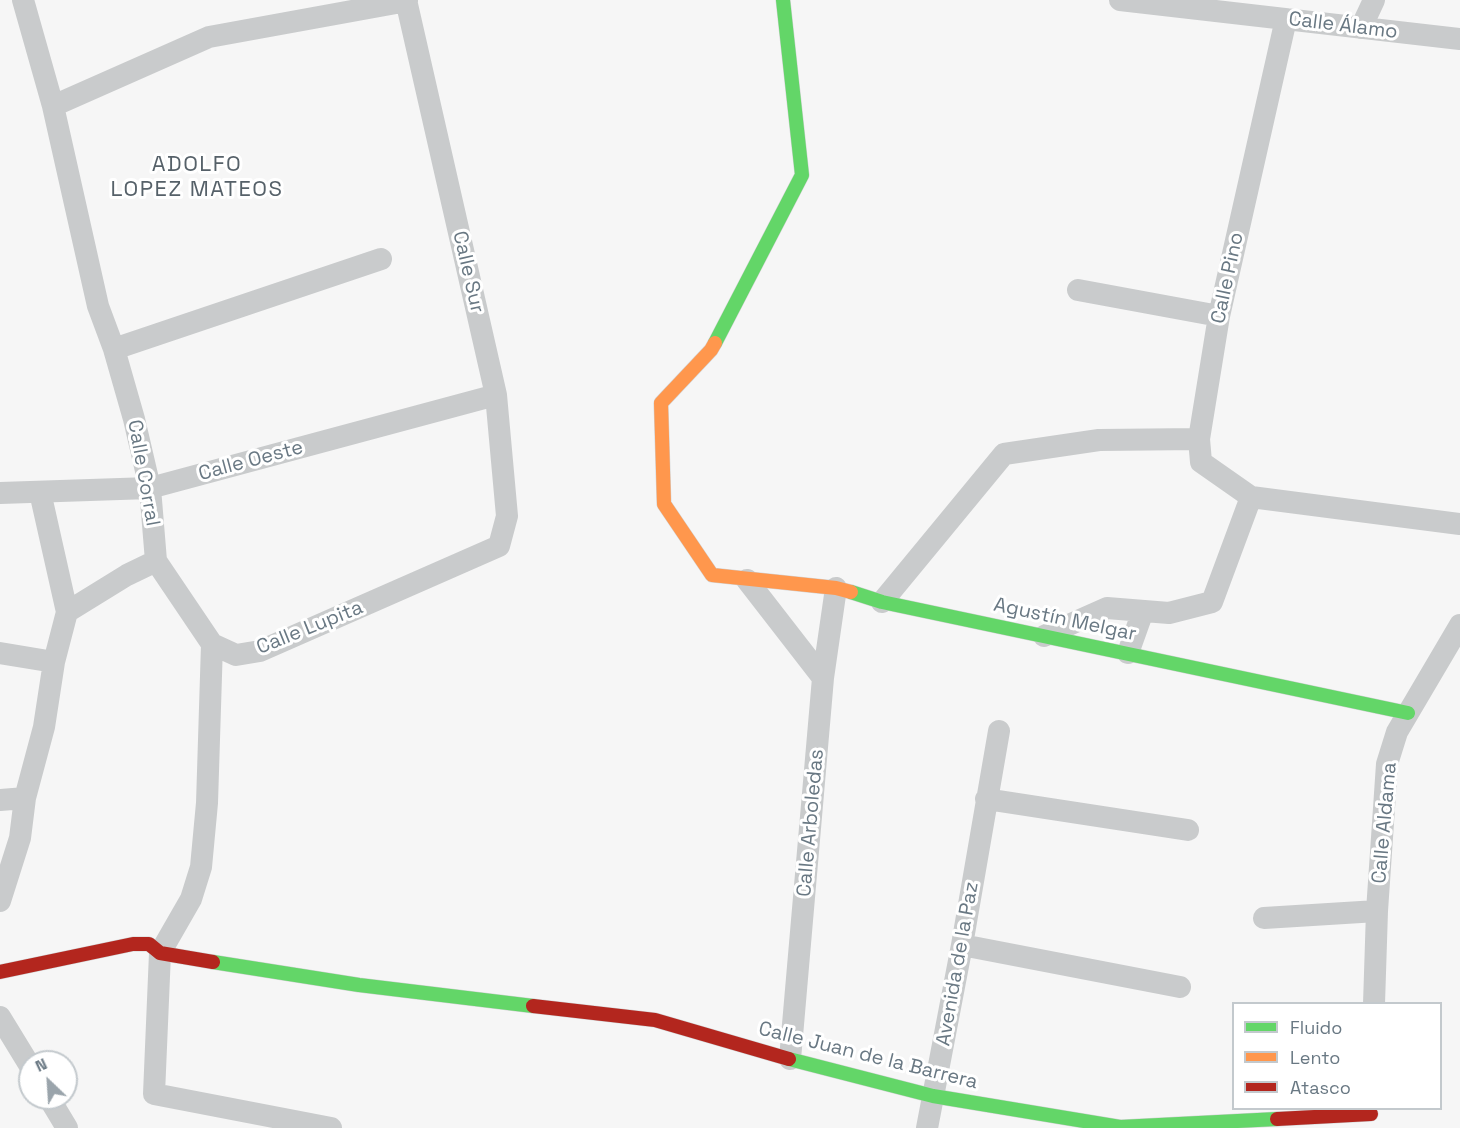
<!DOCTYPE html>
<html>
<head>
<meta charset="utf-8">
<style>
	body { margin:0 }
	#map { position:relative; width:1460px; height:1128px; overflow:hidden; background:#f6f6f6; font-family:"Space Grotesk",sans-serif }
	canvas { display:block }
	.legend { position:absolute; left:1232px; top:1002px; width:210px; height:108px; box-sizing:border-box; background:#fff; border:2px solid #c3c9cd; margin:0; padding:8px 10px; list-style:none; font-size:18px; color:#697883 }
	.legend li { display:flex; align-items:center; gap:12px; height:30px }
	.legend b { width:30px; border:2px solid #c3c9cd }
	.north { position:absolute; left:18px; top:1050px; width:60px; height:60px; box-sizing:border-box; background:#fff; border:2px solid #c3c9cd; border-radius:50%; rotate:335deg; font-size:16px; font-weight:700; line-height:24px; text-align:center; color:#697883 }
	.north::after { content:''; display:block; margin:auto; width:21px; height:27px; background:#9aa4ab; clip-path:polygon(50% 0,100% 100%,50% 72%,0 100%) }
</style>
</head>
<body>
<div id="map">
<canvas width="1460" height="1128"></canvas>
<ul class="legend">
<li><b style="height:8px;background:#63d668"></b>Fluido</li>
<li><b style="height:8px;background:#ff974d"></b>Lento</li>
<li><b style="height:8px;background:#b3261e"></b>Atasco</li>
</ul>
<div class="north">N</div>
</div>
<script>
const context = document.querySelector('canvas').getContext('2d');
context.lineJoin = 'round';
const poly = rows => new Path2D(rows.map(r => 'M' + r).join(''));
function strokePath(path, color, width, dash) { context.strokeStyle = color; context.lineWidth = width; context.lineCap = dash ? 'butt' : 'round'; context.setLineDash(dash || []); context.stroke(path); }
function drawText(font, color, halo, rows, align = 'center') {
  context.font = font + ' "Space Grotesk",sans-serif'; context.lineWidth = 6; context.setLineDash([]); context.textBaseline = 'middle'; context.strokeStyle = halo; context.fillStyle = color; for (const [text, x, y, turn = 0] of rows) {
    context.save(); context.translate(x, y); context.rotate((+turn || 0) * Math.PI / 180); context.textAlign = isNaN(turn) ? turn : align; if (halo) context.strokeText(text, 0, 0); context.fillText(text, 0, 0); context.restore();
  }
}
const fast = poly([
	[715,343,802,175,783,0],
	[851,592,882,602,1408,713],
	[213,962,359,985,533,1006],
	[789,1059,933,1096,1120,1127,1277,1119]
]);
const slow = poly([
	[715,343,711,350,661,403,664,504,712,575,836,588,851,592]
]);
const jam = poly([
	[0,972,133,944,149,944,160,953,213,962],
	[533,1006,655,1020,789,1059],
	[1277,1119,1371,1114]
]);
strokePath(fast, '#d2d3d4', 15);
strokePath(slow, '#d2d3d4', 15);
strokePath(jam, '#d2d3d4', 15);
strokePath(poly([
	[1120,0,1460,39],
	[1286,19,1219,316,1199,439,1201,462,1251,497,1460,524],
	[1361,28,1374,0],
	[53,106,209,37,407,1],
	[1078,290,1219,316],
	[114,349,381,259],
	[40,492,67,612],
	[0,493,150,488,496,395],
	[156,561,212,644,236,655,260,651,499,546,507,516,496,395,406,0],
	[747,580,823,678],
	[882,602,1004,454,1099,440,1199,439],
	[1044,636,1107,608,1169,613,1212,602,1251,497],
	[212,644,207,803,201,867,191,899,160,953,154,1094,331,1128],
	[0,653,54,662],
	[1128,653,1143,611],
	[986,799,1188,830],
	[0,800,25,798],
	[0,901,20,838,25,798,44,727,54,662,67,612,127,575,156,561,150,488,134,419,114,349,98,306,53,106,23,0],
	[1264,918,1377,911],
	[962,945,1180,987],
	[1374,1004,1377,911,1387,764,1397,732,1460,625],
	[0,1017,30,1066],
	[790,1059,823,678,836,588],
	[49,1098,67,1128],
	[927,1128,962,945,999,731]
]), '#c9cbcc', 22);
strokePath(fast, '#63d668', 14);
strokePath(slow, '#ff974d', 14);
strokePath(jam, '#b3261e', 14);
drawText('20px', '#697883', '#fff', [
	["Calle Álamo",1343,26,7],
	["Calle Sur",468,272,77],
	["Calle Pino",1228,278,-78],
	["Calle Oeste",251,461,-15],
	["Calle Corral",143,473,80],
	["Agustín Melgar",1065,620,12],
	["Calle Lupita",310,628,-22],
	["Calle Arboledas",811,823,-85],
	["Calle Aldama",1385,823,-85],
	["Avenida de la Paz",958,964,-80],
	["Calle Juan de la Barrera",868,1056,14]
]);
context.letterSpacing = '1.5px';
drawText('22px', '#566169', '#fff', [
	["ADOLFO",197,165],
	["LOPEZ MATEOS",197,190]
]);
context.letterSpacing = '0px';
</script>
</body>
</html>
